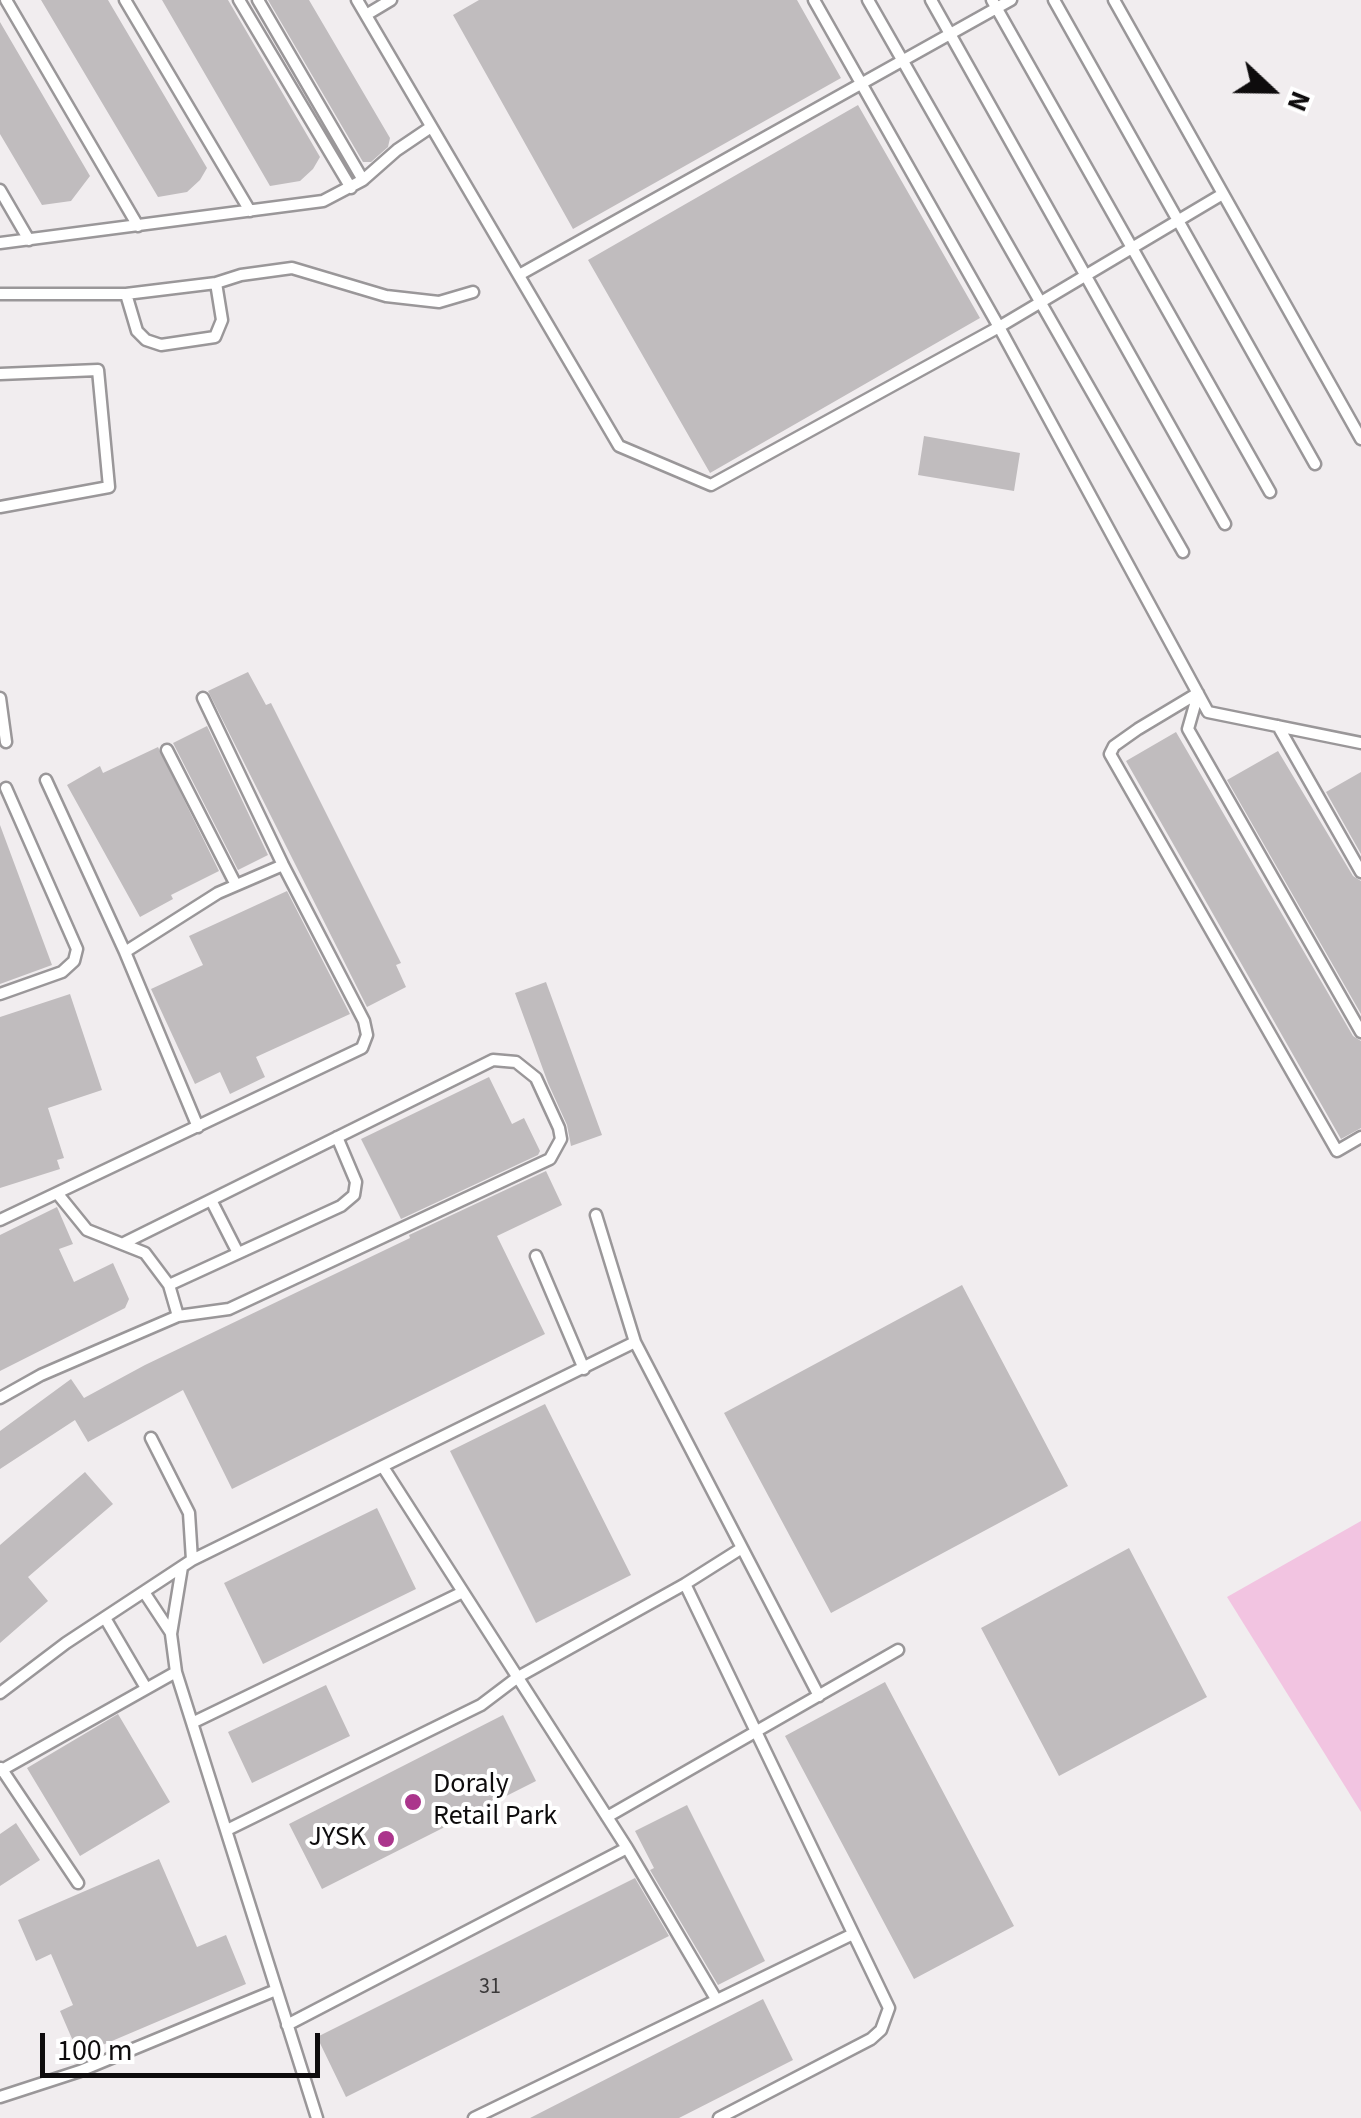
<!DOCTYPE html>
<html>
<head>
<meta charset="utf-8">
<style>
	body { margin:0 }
	#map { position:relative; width:1361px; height:2118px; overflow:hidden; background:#f1edef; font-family:"Source Sans 3",sans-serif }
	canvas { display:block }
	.north { position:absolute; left:1221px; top:40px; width:100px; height:100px; -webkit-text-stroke:8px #fff; paint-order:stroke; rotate:112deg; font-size:28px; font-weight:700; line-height:40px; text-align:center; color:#0e0c0d }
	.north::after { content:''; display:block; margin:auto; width:35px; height:45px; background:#0e0c0d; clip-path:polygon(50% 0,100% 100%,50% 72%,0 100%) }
	.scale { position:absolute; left:40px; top:2033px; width:280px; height:45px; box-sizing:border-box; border:5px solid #0e0c0d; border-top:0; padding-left:12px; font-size:30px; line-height:35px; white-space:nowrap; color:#0e0c0d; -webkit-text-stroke:8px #fff; paint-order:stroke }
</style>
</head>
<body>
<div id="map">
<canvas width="1361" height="2118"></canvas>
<div class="north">N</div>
<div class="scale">100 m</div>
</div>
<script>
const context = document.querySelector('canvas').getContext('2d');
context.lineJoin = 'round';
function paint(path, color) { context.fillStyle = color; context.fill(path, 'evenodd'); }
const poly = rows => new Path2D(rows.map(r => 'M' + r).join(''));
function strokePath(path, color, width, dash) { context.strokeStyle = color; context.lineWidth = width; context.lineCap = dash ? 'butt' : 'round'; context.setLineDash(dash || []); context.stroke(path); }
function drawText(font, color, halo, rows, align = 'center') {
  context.font = font + ' "Source Sans 3",sans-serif'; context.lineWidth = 8; context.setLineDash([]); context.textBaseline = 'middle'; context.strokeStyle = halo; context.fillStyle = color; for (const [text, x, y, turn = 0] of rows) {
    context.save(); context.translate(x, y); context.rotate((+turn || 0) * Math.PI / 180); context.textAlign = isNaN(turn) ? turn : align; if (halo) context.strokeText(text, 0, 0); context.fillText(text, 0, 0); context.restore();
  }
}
paint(poly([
	[1361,1521,1361,1812,1227,1597]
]), '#f2c4e1');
paint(poly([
	[41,0,108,0,207,168,200,180,187,192,158,197],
	[162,0,228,0,320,157,313,169,300,181,270,186],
	[268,0,309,0,390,138,388,147,371,162,363,162],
	[479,0,797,0,841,78,573,229,453,15],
	[0,22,90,176,71,201,42,205,0,134],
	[858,105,980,318,710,473,588,260],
	[924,436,1020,453,1014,491,918,475],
	[248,672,266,705,271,703,401,963,396,965,406,987,367,1007,208,691],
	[207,726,268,855,238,870,173,743],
	[1176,732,1353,1036,1361,1041,1361,1128,1341,1139,1126,761],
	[158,747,219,871,171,895,173,899,140,917,67,785,100,766,103,773],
	[1278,751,1353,876,1361,881,1361,1014,1227,780],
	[1361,772,1361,854,1326,792],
	[0,825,52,965,0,984],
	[287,891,350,1014,256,1057,265,1077,230,1094,220,1072,195,1084,151,989,203,965,189,936],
	[546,982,602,1135,571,1146,567,1125,548,1083,515,993],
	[70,994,102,1090,48,1108,64,1158,57,1160,60,1169,0,1188,0,1017],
	[489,1077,512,1124,524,1118,540,1151,538,1155,401,1219,361,1139],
	[546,1171,562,1205,497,1236,545,1334,232,1489,183,1390,88,1442,75,1420,0,1469,0,1431,71,1379,84,1398,145,1365,410,1238,409,1235],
	[57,1207,73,1244,59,1249,74,1282,113,1263,129,1299,125,1308,0,1371,0,1235],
	[962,1285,1068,1486,831,1613,724,1413],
	[545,1404,631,1575,536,1623,450,1451],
	[85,1472,113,1504,28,1577,48,1601,0,1643,0,1545],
	[377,1508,416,1589,263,1664,224,1583],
	[1129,1548,1207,1697,1059,1776,981,1628],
	[885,1682,1014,1926,914,1979,785,1736],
	[326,1685,350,1736,252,1783,228,1732],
	[118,1714,170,1802,80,1856,27,1768],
	[503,1715,536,1781,322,1889,289,1824],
	[687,1805,765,1961,718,1985,650,1870,654,1868,635,1831],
	[16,1823,40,1860,0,1886,0,1834],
	[159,1859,197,1947,226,1935,246,1984,79,2055,60,2011,73,2005,51,1954,36,1961,18,1920],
	[635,1878,669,1936,346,2097,317,2037],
	[763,1999,793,2060,679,2118,530,2118]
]), '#c0bcbe');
const service = poly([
	[6,0,138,226],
	[125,0,250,211],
	[239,0,351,188],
	[258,0,363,180],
	[357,0,619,446,711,485,999,327,1221,195],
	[814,0,999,327,1208,712,1361,743],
	[868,0,1183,552],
	[931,0,1225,524],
	[992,0,1270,492],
	[1054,0,1315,464],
	[1114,0,1361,439],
	[366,15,391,0],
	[0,190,29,240],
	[0,243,323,201,363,180,397,150,431,127],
	[519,275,1011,0],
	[0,294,126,294,216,283,241,275,292,268,386,296,439,302,473,292],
	[126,294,137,331,146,340,161,345,215,337,222,320,216,283],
	[0,374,98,370,109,487,0,507],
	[1198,693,1138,729,1114,746,1110,754,1337,1151,1361,1137],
	[1198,694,1188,729,1361,1032],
	[0,698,6,742],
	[1278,726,1361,872],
	[167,750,236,885],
	[46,780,125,952,198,1127],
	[125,952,218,893,283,865],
	[0,994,62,972,74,961,77,949,6,788],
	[57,1193,87,1230,145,1253,169,1285,178,1316],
	[211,1200,238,1253],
	[596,1215,635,1342,819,1696],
	[0,1220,362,1048,367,1035,364,1021,283,865,203,698],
	[536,1256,584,1369],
	[169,1285,341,1206,354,1195,356,1182,337,1137],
	[0,1398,41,1375,178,1316,229,1309,550,1159,561,1139,559,1128,536,1078,516,1062,493,1060,122,1244],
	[151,1438,189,1513,192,1560],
	[383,1467,627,1848,716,1999],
	[182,1567,171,1634,176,1672,317,2118],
	[685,1584,889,2008,881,2030,871,2039,719,2118],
	[144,1592,171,1633],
	[105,1618,146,1688],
	[0,1693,66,1643,192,1560,635,1342],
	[194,1722,463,1592],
	[1,1768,78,1883],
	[0,1771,176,1672],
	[607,1817,898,1650],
	[227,1830,481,1705,518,1677,685,1584,742,1548],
	[287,2025,627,1848],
	[0,2097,80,2071,276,1990],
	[474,2118,853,1934]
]);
strokePath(service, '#9a9799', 15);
strokePath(service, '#fff', 10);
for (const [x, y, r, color] of [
	[413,1802,10,"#ab358c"],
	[386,1839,10,"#ab358c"]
]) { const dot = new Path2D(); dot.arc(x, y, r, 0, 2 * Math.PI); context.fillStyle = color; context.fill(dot); strokePath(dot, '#fff', 4); }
drawText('22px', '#3a3839', null, [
	["31",490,1988]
]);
drawText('28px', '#0e0c0d', '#fff', [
	["Doraly",433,1786],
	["Retail Park",433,1818],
	["JYSK",366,1839,"right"]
], 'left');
</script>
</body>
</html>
